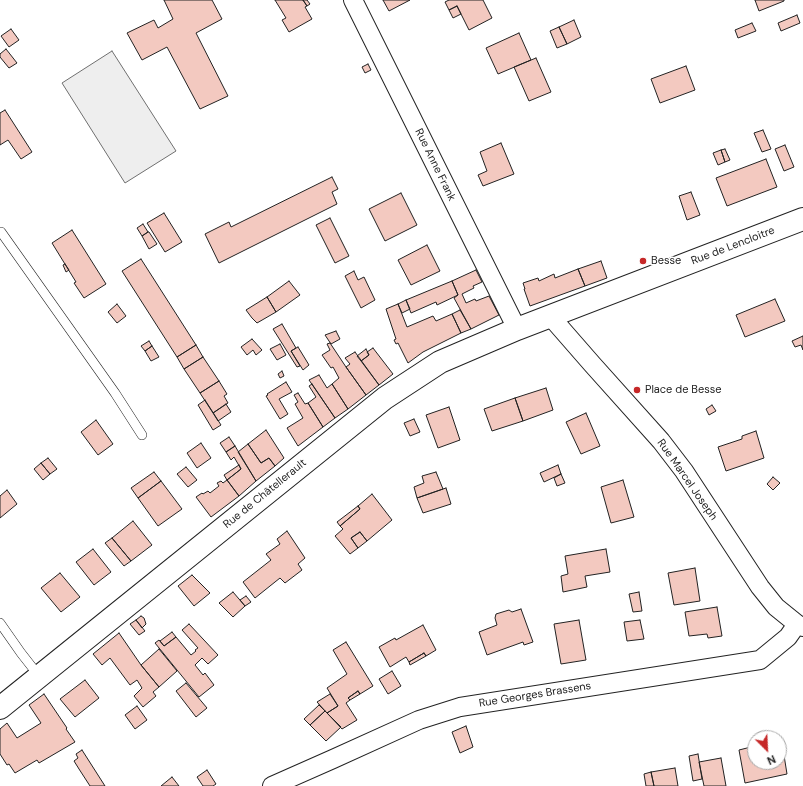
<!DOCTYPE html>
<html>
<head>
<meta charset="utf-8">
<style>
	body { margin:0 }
	#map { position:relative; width:803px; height:786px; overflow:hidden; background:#fff; font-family:"DM Sans",sans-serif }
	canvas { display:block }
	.north { position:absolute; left:747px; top:730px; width:40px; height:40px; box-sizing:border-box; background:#fff; border:1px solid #a7a7a7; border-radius:50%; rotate:156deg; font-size:11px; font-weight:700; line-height:16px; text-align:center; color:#222 }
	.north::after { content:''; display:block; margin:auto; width:14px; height:18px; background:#c62828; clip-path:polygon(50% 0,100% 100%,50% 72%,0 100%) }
</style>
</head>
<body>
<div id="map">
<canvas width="803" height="786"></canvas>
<div class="north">N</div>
</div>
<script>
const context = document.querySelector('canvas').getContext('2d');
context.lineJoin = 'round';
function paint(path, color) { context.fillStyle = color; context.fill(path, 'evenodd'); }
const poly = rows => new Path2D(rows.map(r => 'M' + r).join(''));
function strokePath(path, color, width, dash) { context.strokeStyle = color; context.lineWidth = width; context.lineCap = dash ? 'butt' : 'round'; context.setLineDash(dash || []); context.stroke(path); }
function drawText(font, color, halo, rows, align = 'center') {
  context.font = font + ' "DM Sans",sans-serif'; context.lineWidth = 3; context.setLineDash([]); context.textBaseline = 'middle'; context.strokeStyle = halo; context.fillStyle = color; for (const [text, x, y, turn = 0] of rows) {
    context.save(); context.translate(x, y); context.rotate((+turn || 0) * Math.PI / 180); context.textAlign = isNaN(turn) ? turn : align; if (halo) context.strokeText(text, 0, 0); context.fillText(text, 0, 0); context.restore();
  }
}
const green = poly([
	[112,51,176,151,125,183,62,83,112,51]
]);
paint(green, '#eee');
strokePath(green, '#6f6f6f', 1);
const building = poly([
	[164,0,212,0,222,19,196,33,228,96,200,109,167,47,142,60,127,33,154,20,158,28,173,19,164,0],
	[275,0,303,0,307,6,305,7,312,19,289,32,282,20,286,18,275,0],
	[303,0,307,0,310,4,307,6,303,0],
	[383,0,410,0,389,11,383,0],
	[449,0,483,0,492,18,469,30,457,6,449,10,445,2,449,0],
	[755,0,784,0,784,1,759,11,755,0],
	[457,6,461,14,453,18,449,10,457,6],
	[797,15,800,23,781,31,778,23,797,15],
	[574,20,581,37,567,44,559,27,574,20],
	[752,23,756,31,738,38,735,30,752,23],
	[559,27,567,44,557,48,550,31,559,27],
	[11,29,19,40,9,47,1,36,11,29],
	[519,33,531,60,498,74,486,48,519,33],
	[6,49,17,63,9,68,0,57,0,54,6,49],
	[536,58,551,92,529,101,514,67,536,58],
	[368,64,371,70,365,73,362,67,368,64],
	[686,66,695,90,660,103,651,79,686,66],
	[5,110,32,152,21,159,8,140,0,145,0,113,5,110],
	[763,130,771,149,762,152,754,133,763,130],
	[501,143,514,174,483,186,478,175,487,171,480,152,501,143],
	[785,145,794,167,784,171,775,149,785,145],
	[725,149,730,160,725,162,721,150,725,149],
	[721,150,725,162,718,165,713,153,721,150],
	[766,159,777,187,727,206,716,178,766,159],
	[332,177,338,189,332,192,337,204,219,263,205,234,229,222,231,227,332,177],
	[691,192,700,215,687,220,679,196,691,192],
	[401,193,417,225,385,241,369,209,401,193],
	[164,213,182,242,165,252,147,223,164,213],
	[330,218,349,256,335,263,316,225,330,218],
	[143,224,148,232,142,236,137,228,143,224],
	[72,230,106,284,84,298,74,283,76,282,52,243,72,230],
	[148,232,149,232,157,244,149,249,142,236,148,232],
	[427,245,440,271,411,285,398,260,427,245],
	[141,259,196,345,177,357,122,271,141,259],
	[601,261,607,278,585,286,578,269,601,261],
	[65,264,69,270,66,272,63,265,65,264],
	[578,269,585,286,530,306,524,289,525,289,523,283,538,278,539,281,554,274,555,278,578,269],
	[476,270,482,282,473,286,474,288,462,294,466,303,475,299,476,301,489,296,499,315,471,329,454,298,458,295,452,281,476,270],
	[354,271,358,280,364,277,375,300,361,308,345,276,354,271],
	[289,281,300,295,276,312,267,297,289,281],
	[452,281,458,295,437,305,436,302,411,313,406,300,452,281],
	[267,297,276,312,257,323,252,318,246,310,267,297],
	[775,299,785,321,745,337,736,315,775,299],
	[406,300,410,309,402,313,398,304,406,300],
	[117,304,126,316,117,323,108,312,117,304],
	[398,304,407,327,433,316,436,321,452,314,461,333,423,352,408,363,398,343,396,344,394,340,396,339,386,309,398,304],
	[460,310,471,329,461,333,452,314,460,310],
	[282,324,296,348,291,351,300,366,297,367,273,329,282,324],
	[336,331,340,339,331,344,325,335,336,331],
	[803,336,803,350,801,345,795,347,792,341,803,336],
	[252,339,262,350,256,355,253,350,247,355,241,347,252,339],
	[149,341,152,346,145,351,141,346,149,341],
	[330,343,346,367,366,395,348,409,332,384,339,378,333,367,331,368,322,355,330,350,327,344,330,343],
	[280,344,286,355,277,360,270,349,280,344],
	[196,345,203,357,184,369,177,357,196,345],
	[152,346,159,357,151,361,145,351,152,346],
	[298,347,309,365,303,370,291,351,298,347],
	[373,348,393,374,379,385,361,361,369,355,367,352,373,348],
	[366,349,369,355,361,361,357,356,366,349],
	[355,352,379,385,366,395,346,367,350,364,345,358,355,352],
	[203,357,219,381,200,393,184,369,203,357],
	[282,371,284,376,280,378,278,374,282,371],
	[319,375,327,388,332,384,348,409,335,418,309,380,319,375],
	[219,381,227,394,224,396,228,403,213,413,200,393,219,381],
	[286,382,292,392,279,399,288,414,280,419,266,396,268,395,267,394,286,382],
	[312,384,335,418,323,427,308,403,316,397,309,386,312,384],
	[546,388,553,410,523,421,515,398,546,388],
	[298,393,305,404,308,403,323,427,298,446,287,428,303,418,295,404,298,402,294,395,298,393],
	[515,398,523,421,492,431,484,409,515,398],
	[205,400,221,425,213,430,198,405,205,400],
	[226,404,231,412,218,421,213,413,226,404],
	[712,405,716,411,709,415,706,409,712,405],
	[449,407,460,440,438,448,426,415,449,407],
	[586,413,600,446,581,454,566,422,586,413],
	[414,419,420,432,410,436,404,423,414,419],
	[96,420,113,444,98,455,81,432,96,420],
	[266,430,284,458,275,466,269,458,261,463,248,444,266,430],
	[756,431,764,458,726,471,718,447,742,439,742,436,756,431],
	[229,437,235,446,226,452,220,443,229,437],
	[201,443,211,458,197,468,187,453,201,443],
	[248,444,261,463,269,458,275,466,256,481,238,452,248,444],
	[235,446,256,481,239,496,227,480,241,469,234,457,231,460,226,452,235,446],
	[48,458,57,469,50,474,41,463,48,458],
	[41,463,50,474,43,480,34,469,41,463],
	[239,465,241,469,227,480,224,475,239,465],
	[558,465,561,474,544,482,540,473,558,465],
	[186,467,197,480,188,487,177,474,186,467],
	[154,472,161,481,138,498,131,488,154,472],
	[436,472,443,489,417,498,414,487,424,483,422,476,436,472],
	[561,474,565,483,557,486,554,478,561,474],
	[773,477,780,483,773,490,767,484,773,477],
	[227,480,239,496,211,517,196,497,202,493,203,494,208,491,210,493,219,486,217,483,221,481,223,483,227,480],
	[623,480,634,517,611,523,601,487,623,480],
	[161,481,182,509,158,526,138,498,161,481],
	[446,488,451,504,423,513,417,498,446,488],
	[7,490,17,504,0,518,0,496,7,490],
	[372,494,392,520,367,541,360,532,351,538,358,548,350,554,335,536,343,529,340,526,360,509,358,506,372,494],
	[358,506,360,509,340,526,337,522,358,506],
	[133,521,152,545,131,561,112,538,133,521],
	[287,531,305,558,298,564,302,570,285,583,280,578,255,598,243,582,271,560,266,554,280,544,277,539,287,531],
	[360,532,367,541,358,548,351,538,360,532],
	[112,538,131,561,124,566,105,543,112,538],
	[93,549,111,572,94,585,76,562,93,549],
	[606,549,610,572,585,576,587,587,563,592,561,576,568,574,565,556,606,549],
	[695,568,700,601,674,605,668,573,695,568],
	[60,573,80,597,61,612,41,588,60,573],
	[192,575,210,593,194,606,178,586,192,575],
	[233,592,245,606,233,617,219,603,233,592],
	[639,592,642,611,633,612,629,594,639,592],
	[246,596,251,602,245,606,240,600,246,596],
	[717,607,722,636,708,638,707,634,689,636,685,612,717,607],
	[521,609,533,642,524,645,523,642,487,655,479,632,497,625,495,618,496,614,509,610,512,612,521,609],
	[141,616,144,618,146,624,142,628,136,620,141,616],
	[136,620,145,631,139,635,130,624,136,620],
	[579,620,586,660,561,664,554,624,579,620],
	[640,620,644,639,627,641,624,622,640,620],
	[189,624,218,655,208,664,202,658,195,665,203,675,205,673,214,685,199,697,155,643,159,640,164,646,176,637,191,655,196,651,195,650,198,648,182,630,189,624],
	[423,625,436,650,426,656,424,653,409,662,406,657,390,667,379,647,395,638,396,640,423,625],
	[172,632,176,637,164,646,160,641,172,632],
	[119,633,141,665,159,687,153,692,156,696,143,707,134,696,142,688,137,680,130,685,110,658,102,665,93,654,119,633],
	[346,642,373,686,360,694,358,691,348,698,350,700,346,703,357,720,342,729,327,713,338,706,327,688,347,674,333,650,346,642],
	[159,649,177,671,159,687,141,665,159,649],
	[424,653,426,656,410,665,409,662,424,653],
	[392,671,401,686,388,694,379,679,392,671],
	[85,680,99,698,75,717,60,699,85,680],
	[186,683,207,708,196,717,176,691,186,683],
	[358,691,360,694,350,700,348,698,358,691],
	[44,694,67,728,66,729,75,742,39,763,37,760,15,773,9,764,7,765,0,754,0,729,7,723,17,738,41,723,29,705,44,694],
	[330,694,338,706,327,713,317,702,330,694],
	[319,705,325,711,310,725,304,719,319,705],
	[137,706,147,720,135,729,125,715,137,706],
	[325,711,341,727,326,741,310,725,325,711],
	[466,726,473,747,460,753,452,732,466,726],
	[755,746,755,762,779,762,779,750,783,749,787,774,745,783,739,750,755,746],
	[82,750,105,786,90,786,79,769,74,761,78,758,76,754,82,750],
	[698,754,702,779,693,781,689,756,698,754],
	[721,758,726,786,704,786,699,762,721,758],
	[675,768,678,786,654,786,651,772,675,768],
	[207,770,216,784,213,786,203,786,197,777,207,770],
	[651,772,654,786,646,786,644,774,651,772],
	[172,777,179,786,161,786,172,777]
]);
paint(building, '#f3c9c0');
strokePath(building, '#222', 1);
const service = poly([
	[1,232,115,393,142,435],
	[0,623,21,653,39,676]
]);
const minor = poly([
	[353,0,517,329],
	[551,317,592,364,661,441,684,471,760,587,776,607,797,624,803,627],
	[272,786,333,759,419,720,460,707,760,660,788,637,797,624]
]);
const secondary = poly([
	[0,708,385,398,440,362,517,329,803,219]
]);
strokePath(service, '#222', 10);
strokePath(minor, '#222', 20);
strokePath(secondary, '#222', 24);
strokePath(service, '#fff', 9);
strokePath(minor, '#fff', 18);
strokePath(secondary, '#fff', 22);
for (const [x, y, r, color] of [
	[643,261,4,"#c62828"],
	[637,390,4,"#c62828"]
]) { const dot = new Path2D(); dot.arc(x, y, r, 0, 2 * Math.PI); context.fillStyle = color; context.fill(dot); strokePath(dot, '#fff', 1.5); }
drawText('11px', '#222', '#fff', [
	["Rue Anne Frank",435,165,64],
	["Rue de Lencloitre",733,246,-21],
	["Rue Marcel Joseph",687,480,55],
	["Rue de Châtellerault",265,494,-39],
	["Rue Georges Brassens",535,695,-9]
]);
drawText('11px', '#222', '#fff', [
	["Besse",651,261],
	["Place de Besse",645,390]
], 'left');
</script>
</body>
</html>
